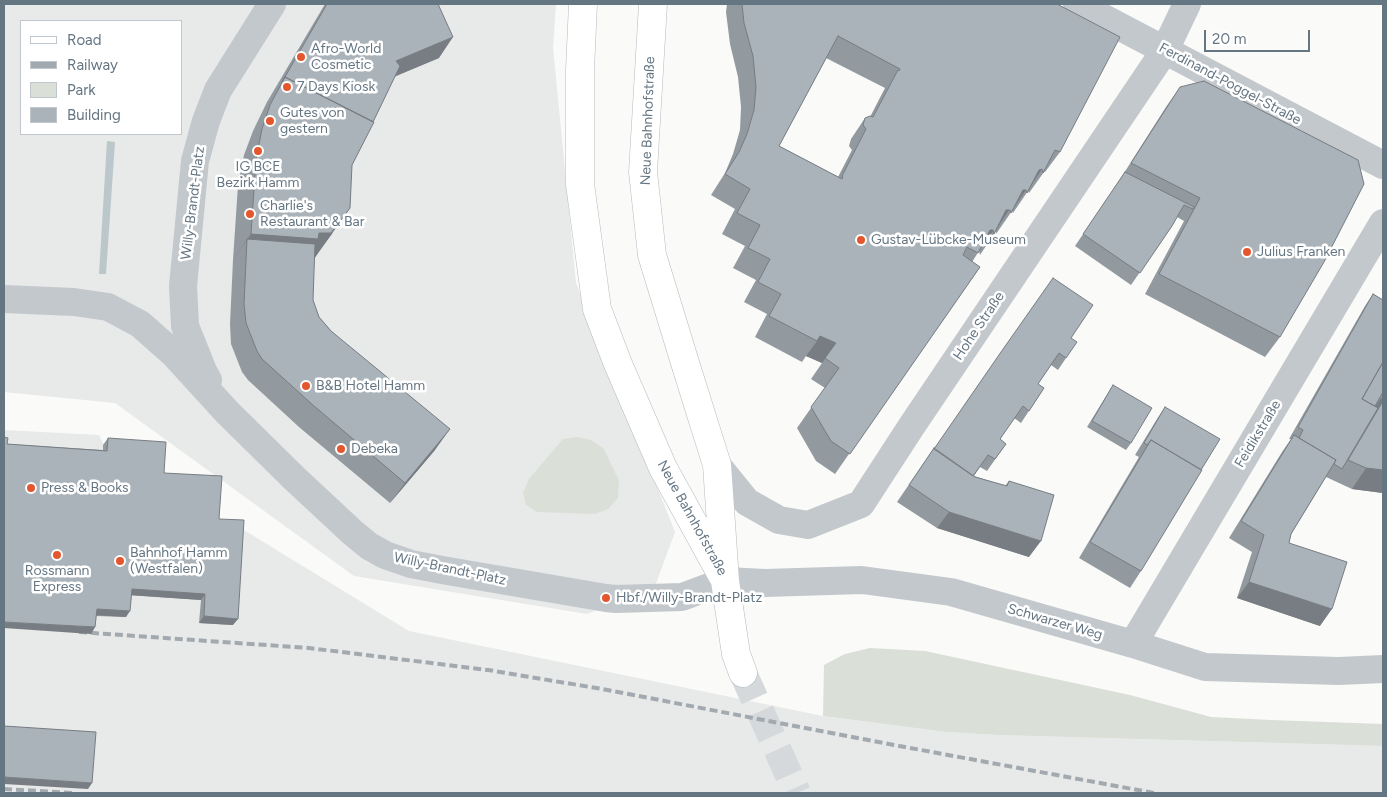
<!DOCTYPE html>
<html>
<head>
<meta charset="utf-8">
<style>
	body { margin:0 }
	#map { position:relative; width:1387px; height:797px; overflow:hidden; background:#fafaf8; font-family:Figtree,sans-serif }
	canvas { display:block }
	.frame { position:absolute; inset:0; border:5px solid #657683; pointer-events:none }
	.legend { position:absolute; left:20px; top:20px; width:162px; height:115px; box-sizing:border-box; background:#fff; border:1px solid #c1c8cd; margin:0; padding:6px 9px; list-style:none; font-size:15px; color:#657683 }
	.legend li { display:flex; align-items:center; gap:10px; height:25px }
	.legend b { width:25px; border:1px solid #c1c8cd }
	.scale { position:absolute; left:1204px; top:30px; width:106px; height:22px; box-sizing:border-box; border:2px solid #657683; border-top:0; padding-left:6px; font-size:15px; line-height:18px; white-space:nowrap; color:#657683; -webkit-text-stroke:4px #fff; paint-order:stroke }
</style>
</head>
<body>
<div id="map">
<canvas width="1387" height="797"></canvas>
<div class="frame"></div>
<ul class="legend">
<li><b style="height:6px;background:#fff"></b>Road</li>
<li><b style="height:6px;background:#a2aab0"></b>Railway</li>
<li><b style="height:14px;background:#dadfd7"></b>Park</li>
<li><b style="height:14px;background:#aab3b9"></b>Building</li>
</ul>
<div class="scale">20 m</div>
</div>
<script>
const context = document.querySelector('canvas').getContext('2d');
context.lineJoin = 'round';
function paint(path, color) { context.fillStyle = color; context.fill(path, 'evenodd'); }
const poly = rows => new Path2D(rows.map(r => 'M' + r).join(''));
function strokePath(path, color, width, dash) { context.strokeStyle = color; context.lineWidth = width; context.lineCap = dash ? 'butt' : 'round'; context.setLineDash(dash || []); context.stroke(path); }
function drawText(font, color, halo, rows, align = 'center') {
  context.font = font + ' Figtree,sans-serif'; context.lineWidth = 5; context.setLineDash([]); context.textBaseline = 'middle'; context.strokeStyle = halo; context.fillStyle = color; for (const [text, x, y, turn = 0] of rows) {
    context.save(); context.translate(x, y); context.rotate((+turn || 0) * Math.PI / 180); context.textAlign = isNaN(turn) ? turn : align; if (halo) context.strokeText(text, 0, 0); context.fillText(text, 0, 0); context.restore();
  }
}
paint(poly([
	[4,4,556,4,553,47,576,283,675,532,655,586,587,614,354,576,115,403,4,392],
	[21,21,181,21,181,134,21,134],
	[4,430,99,435,104,445,160,479,215,525,239,527,409,631,823,716,946,732,997,735,1383,746,1383,793,4,793]
]), '#e8e9e9');
paint(poly([
	[577,437,591,440,604,449,619,481,618,498,608,509,595,514,537,512,526,505,523,493,529,479,563,439],
	[870,648,925,651,1130,695,1211,717,1271,720,1383,724,1383,746,997,735,946,732,823,716,824,665,845,654]
]), '#dadfd7');
paint(poly([
	[107,141,115,142,106,274,99,274]
]), '#bbc7cb');
strokePath(poly([
	[743,673,797,793]
]), '#d5d9db', 28, [28, 14]);
const major = poly([
	[583,4,580,70,580,184,597,309,618,364,663,468,722,575],
	[653,4,643,172,652,255,686,366,717,465,725,581,736,654,743,673]
]);
strokePath(major, '#b5babe', 29);
strokePath(poly([
	[1077,4,1383,165],
	[4,299,74,302,108,307,140,324,174,354,227,412,294,478,352,532,369,546,385,555,411,564,442,570,606,598,616,599,682,597,725,581,765,583,862,580,951,592,1133,644,1205,667,1339,671,1383,669],
	[208,380,203,371,185,326,183,286,195,161,206,121,218,90,272,4],
	[717,465,747,502,779,520,808,525,861,504,911,427,1165,50,1187,4],
	[1133,644,1383,223]
]), '#c3c8cc', 28);
strokePath(major, '#fff', 28);
strokePath(poly([
	[79,632,309,648,488,670,602,689,894,745,1154,793],
	[4,789,74,793]
]), '#a2aab0', 4, [8, 4]);
paint(poly([
	[325,4,438,4,439,58,395,76,352,165,332,234,314,258,313,300,319,317,435,450,390,503,299,427,248,380,242,372,231,344,230,324,233,260,238,185,244,155,253,131,267,102],
	[727,4,1057,4,1060,152,1045,172,1044,172,1029,193,1028,191,1013,213,1012,211,996,234,996,231,980,255,979,251,972,262,980,267,835,474,816,461,797,428,825,388,811,379,822,363,806,356,802,362,755,337,767,314,744,302,756,280,733,268,745,246,722,234,735,209,711,195,725,173,733,154,740,130,741,107,738,77,730,44,726,12],
	[826,58,885,88,870,117,865,118,851,139,849,146,852,150,838,177,779,146],
	[1180,87,1280,337,1265,357,1145,294,1184,221,1177,217,1172,226,1131,285,1075,246,1117,184,1166,107],
	[1373,294,1383,300,1383,493,1352,489,1326,477,1291,534,1289,543,1320,626,1237,598,1252,552,1229,538,1282,452,1291,439,1289,439,1365,306],
	[1071,338,1066,358,1058,370,1051,365,1038,384,1044,388,1021,423,1014,418,1000,439,1006,444,987,471,980,467,974,476,1005,486,1009,481,1029,557,937,528,897,502,934,448],
	[1113,385,1131,443,1126,450,1087,427],
	[1165,407,1141,571,1130,588,1079,558,1139,457,1135,455,1157,419],
	[108,438,164,473,219,519,233,625,199,623,201,600,131,595,126,617,96,616,95,627,91,634,7,444,103,450,103,445]
]), '#929a9f');
paint(poly([
	[453,37,439,58,382,82,396,61],
	[1042,169,1028,190,1026,190,1012,210,1009,210,996,230,993,231,979,250,990,230,1039,170],
	[350,208,314,259,247,239,233,260,251,234],
	[820,336,836,343,822,363,806,356,817,341],
	[1381,398,1383,399,1383,401,1370,420,1367,419],
	[450,429,435,450,390,503,405,483],
	[1366,468,1383,470,1383,493,1352,489],
	[949,512,1041,541,1029,557,937,528],
	[1249,582,1332,609,1320,626,1237,598],
	[132,589,205,594,201,600,127,595],
	[97,609,130,611,126,617,93,615],
	[204,616,238,619,233,625,199,623],
	[4,622,95,627,91,634,4,628],
	[4,777,92,783,88,789,4,784]
]), '#777d82');
const building = poly([
	[327,4,438,4,453,37,396,61,400,66,373,122,285,77,282,82,327,4],
	[742,4,1057,4,1120,37,1060,152,1055,150,1043,173,1042,169,1039,170,1027,193,1026,190,1023,190,1011,213,1010,210,1006,210,994,234,993,230,990,230,978,253,967,247,963,255,980,267,850,454,831,441,811,407,839,368,825,358,836,343,820,336,817,341,769,316,781,294,758,282,770,259,748,248,760,225,737,213,750,189,725,174,739,152,747,134,754,110,756,87,753,56,744,23,742,4],
	[838,36,900,69,899,71,898,70,873,117,870,116,865,118,863,125,866,129,842,176,843,177,842,179,779,146,838,36],
	[285,77,374,122,352,165,350,208,331,233,319,233,318,239,251,234,256,159,262,129,270,105,285,77],
	[1204,81,1358,160,1364,184,1324,262,1280,337,1159,274,1200,198,1131,163,1180,87,1204,81],
	[1125,172,1194,207,1193,209,1184,205,1172,226,1140,273,1083,234,1125,172],
	[247,239,315,244,313,300,319,317,331,331,450,429,405,483,314,406,262,359,257,351,246,323,244,304,247,239],
	[1053,278,1093,305,1071,338,1077,342,1066,358,1059,353,1038,384,1044,388,1029,411,1023,406,1000,439,1006,444,995,459,988,455,973,476,934,449,1001,352,1053,278],
	[1373,294,1383,300,1383,362,1362,399,1378,408,1342,469,1334,464,1336,460,1299,438,1303,430,1298,427,1373,294],
	[1383,362,1383,392,1375,406,1362,399,1383,362],
	[1113,385,1152,408,1131,443,1092,421,1113,385],
	[1383,401,1383,470,1366,468,1348,460,1383,401],
	[1165,407,1220,439,1201,470,1151,440,1147,445,1144,443,1165,407],
	[1294,435,1336,460,1291,534,1289,543,1347,562,1332,609,1249,582,1264,535,1241,521,1294,435],
	[4,437,8,438,7,444,107,451,108,438,166,442,164,473,222,476,219,519,244,520,238,619,204,616,205,594,132,589,130,611,97,609,95,627,4,622,4,437],
	[1151,440,1202,470,1141,571,1090,542,1151,440],
	[934,448,975,477,1007,486,1009,481,1054,495,1041,541,949,512,909,485,934,448],
	[4,726,96,732,92,783,4,777,4,726]
]);
paint(building, '#aab3b9');
strokePath(building, '#777d82', 1);
for (const [x, y, r, color] of [
	[301,57,5,"#e4572e"],
	[287,87,5,"#e4572e"],
	[270,121,5,"#e4572e"],
	[258,151,5,"#e4572e"],
	[250,214,5,"#e4572e"],
	[861,240,5,"#e4572e"],
	[1247,252,5,"#e4572e"],
	[306,386,5,"#e4572e"],
	[341,449,5,"#e4572e"],
	[31,488,5,"#e4572e"],
	[57,555,5,"#e4572e"],
	[120,561,5,"#e4572e"],
	[606,598,5,"#e4572e"]
]) { const dot = new Path2D(); dot.arc(x, y, r, 0, 2 * Math.PI); context.fillStyle = color; context.fill(dot); strokePath(dot, '#fff', 2); }
drawText('14px', '#657683', '#fff', [
	["Afro-World",311,49],
	["Cosmetic",311,65],
	["7 Days Kiosk",297,87],
	["Gutes von",280,113],
	["gestern",280,129],
	["IG BCE",258,167,"center"],
	["Bezirk Hamm",258,183,"center"],
	["Charlie's",260,206],
	["Restaurant & Bar",260,222],
	["Gustav-Lübcke-Museum",871,240],
	["Julius Franken",1257,252],
	["B&B Hotel Hamm",316,386],
	["Debeka",351,449],
	["Press & Books",41,488],
	["Bahnhof Hamm",130,553],
	["(Westfalen)",130,569],
	["Rossmann",57,571,"center"],
	["Express",57,587,"center"],
	["Hbf./Willy-Brandt-Platz",616,598]
], 'left');
drawText('14px', '#657683', '#fff', [
	["Ferdinand-Poggel-Straße",1230,84,28],
	["Neue Bahnhofstraße",648,121,-88],
	["Willy-Brandt-Platz",193,203,-83],
	["Hohe Straße",979,326,-56],
	["Feidikstraße",1258,434,-59],
	["Neue Bahnhofstraße",692,518,61],
	["Willy-Brandt-Platz",450,569,12],
	["Schwarzer Weg",1055,622,16]
]);
</script>
</body>
</html>
